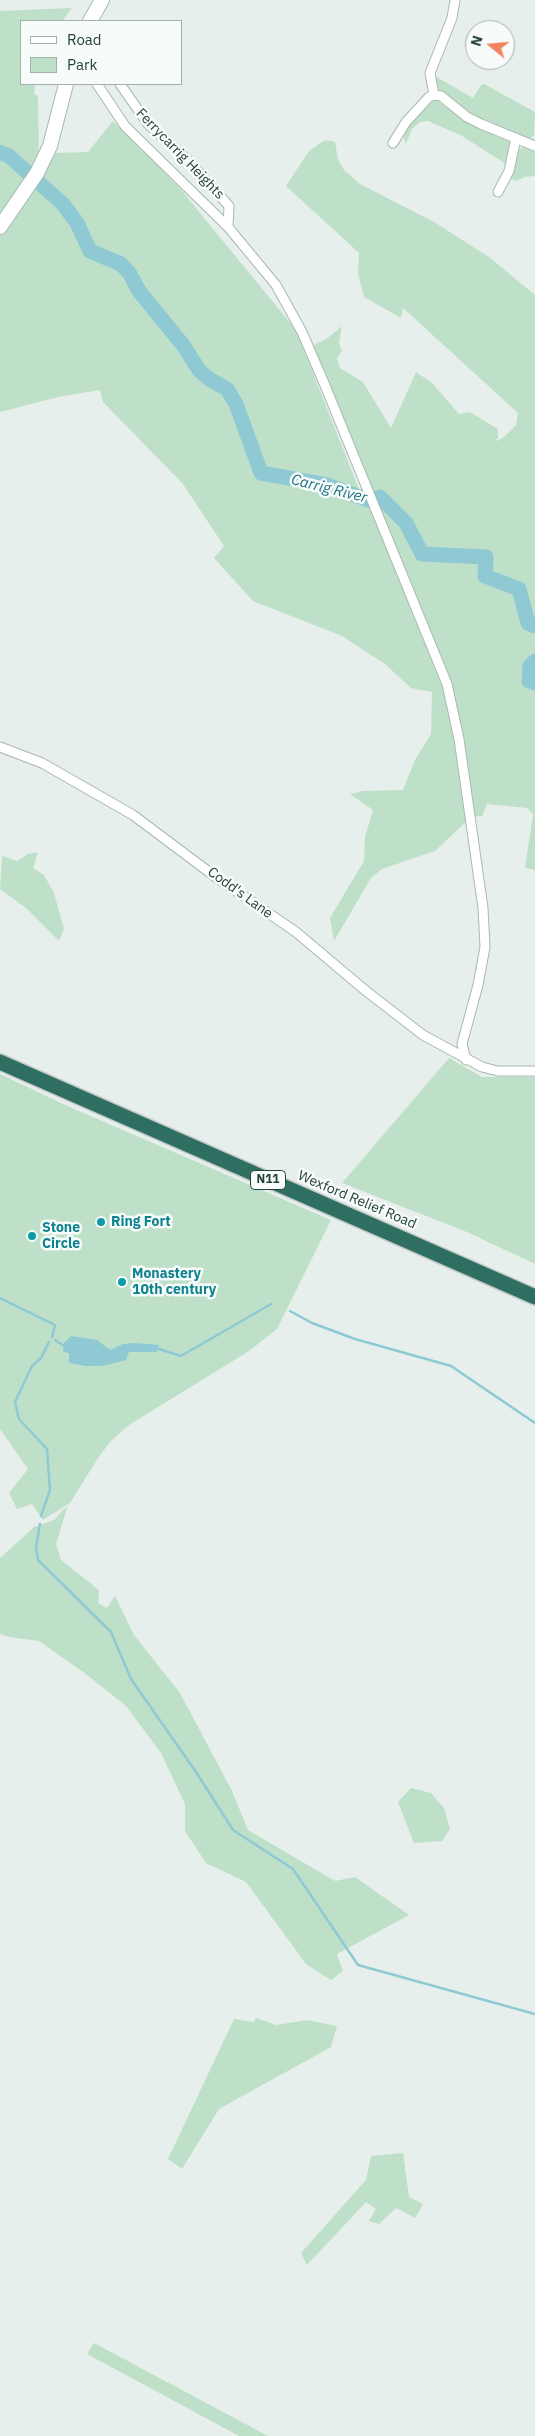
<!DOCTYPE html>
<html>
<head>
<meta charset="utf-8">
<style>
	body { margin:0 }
	#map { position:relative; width:535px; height:2436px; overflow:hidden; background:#e6efeb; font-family:"IBM Plex Sans",sans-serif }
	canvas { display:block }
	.legend { position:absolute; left:20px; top:20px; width:162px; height:65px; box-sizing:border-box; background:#f7fbf9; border:1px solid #a3b1ad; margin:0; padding:6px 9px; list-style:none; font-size:15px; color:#24423a }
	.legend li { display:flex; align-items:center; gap:10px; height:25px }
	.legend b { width:25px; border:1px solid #a3b1ad }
	.north { position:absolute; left:465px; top:20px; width:50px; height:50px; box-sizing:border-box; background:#f7fbf9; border:1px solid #a3b1ad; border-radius:50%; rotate:287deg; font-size:14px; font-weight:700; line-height:20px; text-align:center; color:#24423a }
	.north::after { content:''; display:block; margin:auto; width:18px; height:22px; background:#f4845f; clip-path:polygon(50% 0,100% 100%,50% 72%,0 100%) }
</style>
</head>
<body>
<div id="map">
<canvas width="535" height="2436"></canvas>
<ul class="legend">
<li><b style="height:6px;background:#fff"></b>Road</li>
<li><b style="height:14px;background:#bfe0c8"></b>Park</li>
</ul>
<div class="north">N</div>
</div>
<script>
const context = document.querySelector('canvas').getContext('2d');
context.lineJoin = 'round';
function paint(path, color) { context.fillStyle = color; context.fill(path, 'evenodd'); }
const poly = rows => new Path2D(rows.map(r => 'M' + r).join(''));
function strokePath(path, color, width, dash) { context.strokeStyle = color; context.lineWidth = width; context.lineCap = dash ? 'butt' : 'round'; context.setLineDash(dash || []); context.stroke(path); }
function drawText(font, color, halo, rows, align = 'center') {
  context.font = font + ' "IBM Plex Sans",sans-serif'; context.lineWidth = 5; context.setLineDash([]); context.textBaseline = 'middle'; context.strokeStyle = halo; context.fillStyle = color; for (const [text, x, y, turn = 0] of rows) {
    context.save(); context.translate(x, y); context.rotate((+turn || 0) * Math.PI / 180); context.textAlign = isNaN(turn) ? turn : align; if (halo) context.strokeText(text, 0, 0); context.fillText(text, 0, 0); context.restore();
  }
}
paint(poly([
	[72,8,62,21,21,21,21,84,35,84,34,94,38,96,39,162,0,219,0,11],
	[433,75,473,98,481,85,484,84,535,112,534,135,530,139,489,124,467,113,437,88],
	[435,99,464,121,506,139,510,142,506,164,462,136,428,121,420,122,412,129,406,144,403,136,404,130,430,102],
	[113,121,177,185,296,330,359,489,318,478,265,468,248,419,228,383,206,370,203,374,227,389,235,402,261,473,327,485,371,501,309,348,329,337,342,326,339,343,342,351,337,358,340,368,363,382,391,428,416,372,432,383,459,414,470,412,498,429,498,438,494,442,504,437,516,425,518,413,403,308,401,318,364,297,358,273,359,253,286,186,309,151,325,140,335,142,338,159,344,170,360,184,434,222,489,257,535,295,535,870,525,868,533,814,527,808,487,804,482,816,471,817,435,851,382,869,371,878,334,941,330,918,364,861,365,837,373,810,350,794,363,791,403,790,415,760,431,734,432,692,411,688,385,664,342,636,253,601,214,558,224,546,183,484,103,402,100,390,58,397,0,412,0,235,56,153,88,152],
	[522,147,535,151,535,176,524,177,517,181,510,179,516,152],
	[38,852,33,868,44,875,54,893,64,929,59,941,26,908,0,889,2,856,17,861,28,854],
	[449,1058,482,1077,535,1077,535,1264,467,1232,342,1183],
	[0,1074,65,1105,331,1220,277,1329,249,1351,129,1425,110,1442,98,1458,70,1503,43,1520,32,1504,17,1509,9,1493,28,1469,0,1429],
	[68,1505,56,1544,61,1560,99,1590,98,1603,107,1608,115,1596,134,1635,180,1693,232,1791,248,1830,335,1881,355,1877,409,1915,337,1954,343,1971,331,1980,306,1964,246,1882,206,1863,185,1831,185,1804,161,1753,126,1706,86,1674,39,1641,9,1637,0,1634,0,1558,34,1527,54,1520],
	[411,1788,431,1793,444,1808,450,1829,442,1841,414,1843,398,1802],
	[256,2018,276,2025,307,2020,337,2026,331,2047,219,2109,182,2169,168,2159,234,2019,254,2022],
	[403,2153,409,2197,423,2204,415,2218,396,2208,379,2224,369,2221,376,2209,366,2202,307,2265,301,2253,366,2180,371,2156],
	[94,2343,268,2436,239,2436,87,2354]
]), '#bfe0c8');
paint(poly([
	[71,1336,97,1340,110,1350,123,1344,134,1343,159,1345,157,1352,129,1352,126,1360,102,1366,86,1366,69,1363,69,1353,63,1352,64,1343]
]), '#8ec9d4');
strokePath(poly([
	[0,1298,55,1325,52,1337],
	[290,1311,312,1323,355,1339,451,1366,535,1423],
	[55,1340,64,1346],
	[156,1348,181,1356,271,1304],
	[41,1516,50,1490,47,1449,19,1419,15,1402,32,1366,41,1358,49,1342],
	[40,1524,36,1547,38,1560,111,1632,131,1679,196,1772,233,1830,293,1869,358,1965,535,2014]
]), '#8ec9d4', 2.5);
strokePath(poly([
	[0,152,9,156,63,204,77,223,90,251,121,264,130,274,139,291,183,345,199,370,209,379,227,389,236,404,261,473,327,485,371,501,380,497,406,523,422,554,486,557,485,576,519,589,528,623,535,626],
	[535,661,530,666,529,681,535,683]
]), '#8ec9d4', 15);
const street = poly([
	[97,84,125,126,228,227,276,285,302,332,324,383,447,684,459,739,483,908,485,947,478,985,462,1044,466,1060],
	[120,84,148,124,188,160,229,206,228,227],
	[434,95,430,73,452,18,455,0],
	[393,143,406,122,429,97,434,95,441,96,467,117,481,124,535,146],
	[498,192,509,171,516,138],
	[0,747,42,763,133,815,217,878,296,932,366,991,423,1035,482,1067,498,1071,535,1071]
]);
const secondary = poly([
	[90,21,102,0],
	[0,227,37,173,50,146,66,84]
]);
const highway = poly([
	[0,1062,535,1297]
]);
strokePath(street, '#a8b8b2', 11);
strokePath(secondary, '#a4bbb3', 16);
strokePath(highway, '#c2cac8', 18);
strokePath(street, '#fff', 9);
strokePath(secondary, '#fff', 14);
strokePath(highway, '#2f6f62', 15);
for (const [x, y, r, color] of [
	[101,1222,5,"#0f9aa8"],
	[32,1236,5,"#0f9aa8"],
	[122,1282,5,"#0f9aa8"]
]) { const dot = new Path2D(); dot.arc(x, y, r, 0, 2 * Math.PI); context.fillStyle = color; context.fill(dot); strokePath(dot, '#f7fbf9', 2); }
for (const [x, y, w] of [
	[268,1180,35]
]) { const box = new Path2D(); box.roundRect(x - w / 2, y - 9.5, w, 19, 4); context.fillStyle = '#f7fbf9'; context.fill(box); strokePath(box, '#24423a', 1); }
drawText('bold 12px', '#24423a', null, [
	["N11",268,1180]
]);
drawText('14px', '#24423a', '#f7fbf9', [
	["Ferrycarrig Heights",180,154,46],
	["Codd's Lane",240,893,36],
	["Wexford Relief Road",357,1200,23]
]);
drawText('bold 14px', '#0d838f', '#f7fbf9', [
	["Ring Fort",111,1222],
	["Stone",42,1228],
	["Circle",42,1244],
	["Monastery",132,1274],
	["10th century",132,1290]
], 'left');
drawText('italic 15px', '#1c6f80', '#f7fbf9', [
	["Carrig River",329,489,14]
]);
</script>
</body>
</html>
